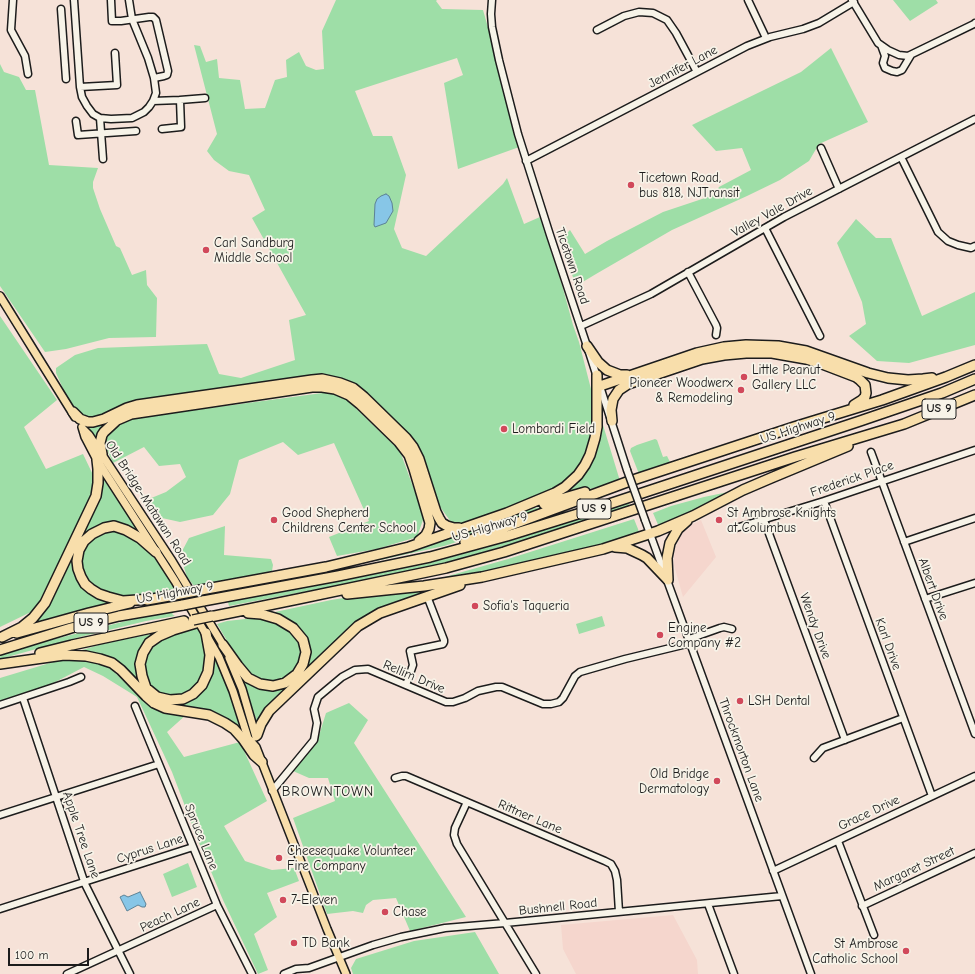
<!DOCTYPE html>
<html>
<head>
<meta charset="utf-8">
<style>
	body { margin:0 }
	#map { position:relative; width:975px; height:974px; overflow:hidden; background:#f6e2d8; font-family:"Comic Neue",sans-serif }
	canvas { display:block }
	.scale { position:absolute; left:8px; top:948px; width:81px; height:18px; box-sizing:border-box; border:2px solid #1c1c1c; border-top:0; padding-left:5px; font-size:12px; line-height:14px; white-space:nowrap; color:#1c1c1c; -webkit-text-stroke:3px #f7f3e8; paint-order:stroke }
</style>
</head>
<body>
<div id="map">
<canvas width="975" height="974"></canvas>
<div class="scale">100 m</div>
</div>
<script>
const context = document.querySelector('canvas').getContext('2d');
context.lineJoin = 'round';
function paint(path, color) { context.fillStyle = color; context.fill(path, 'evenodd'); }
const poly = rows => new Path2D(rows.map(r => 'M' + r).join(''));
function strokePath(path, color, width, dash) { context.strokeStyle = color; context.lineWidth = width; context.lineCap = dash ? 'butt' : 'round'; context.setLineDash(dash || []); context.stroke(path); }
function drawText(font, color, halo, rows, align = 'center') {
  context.font = font + ' "Comic Neue",sans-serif'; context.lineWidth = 3.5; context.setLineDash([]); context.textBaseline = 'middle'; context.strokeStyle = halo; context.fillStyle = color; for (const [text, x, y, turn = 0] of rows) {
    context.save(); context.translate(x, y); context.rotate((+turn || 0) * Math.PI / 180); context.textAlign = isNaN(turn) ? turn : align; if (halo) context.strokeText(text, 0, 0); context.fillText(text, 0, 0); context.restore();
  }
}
paint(poly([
	[701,520,716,557,683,597,674,565,674,557,675,549,680,537,684,531,693,524],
	[673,915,697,960,698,974,576,974,563,949,561,925]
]), '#f5d6cd');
paint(poly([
	[336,0,437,0,436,1,442,9,483,10,522,146,458,169,444,83,463,75,457,58,355,91,373,136,392,136,406,175,394,229,402,248,426,256,503,184,507,178,524,224,540,217,562,285,573,325,579,342,592,393,593,417,592,437,587,453,582,463,575,474,565,483,541,496,491,514,460,524,451,522,438,504,426,465,417,445,355,385,325,375,127,403,95,418,87,418,77,411,65,393,56,373,56,368,75,355,98,348,207,344,219,374,241,378,295,360,289,320,306,315,252,218,265,210,249,175,229,171,214,160,207,151,217,134,194,45,200,46,206,62,217,59,219,78,240,80,245,109,265,108,275,80,287,77,286,60,299,52,306,66,316,70,324,69,322,31],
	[893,0,936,0,938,3,910,21],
	[831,48,868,122,819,144,809,161,780,180,747,196,672,230,596,274,576,286,560,240,570,230,585,254,607,241,663,212,714,195,719,187,751,170,742,148,716,151,692,125,801,72],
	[0,64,4,72,19,77,26,90,35,90,49,165,98,168,93,182,93,188,100,209,116,246,120,248,132,275,146,270,147,285,157,298,156,337,109,338,66,349,45,352,0,286],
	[856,219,876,238,891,238,922,316,975,292,975,345,909,363,877,361,849,336,866,324,862,302,837,243],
	[0,316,57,400,24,427,46,469,83,454,94,477,89,503,35,610,0,627],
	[330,392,342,395,400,451,424,517,417,537,377,549,337,556,329,537,369,521,334,443,298,455,283,442,239,460,230,494,213,515,180,522,153,516,144,501,166,492,186,477,180,464,159,466,144,447,113,463,106,448,107,436,122,423,135,418],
	[107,422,108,424,97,439,86,424],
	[603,425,620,481,575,493,559,494,591,461,599,442,600,426],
	[655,439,657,440,663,457,667,456,670,462,725,444,727,446,639,474,630,451,631,448,637,445],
	[102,477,140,534,129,529,92,530,75,569,110,602,110,603,30,625],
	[733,491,706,505,659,527,653,513,671,506,704,497],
	[628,502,630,507,525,540,427,568,387,576,229,606,228,602,326,584,426,564,520,538],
	[552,506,482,534,444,546,376,561,376,559,413,549,447,539,511,516,535,508],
	[634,519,640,534,619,541,463,578,427,582,508,559],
	[225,526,224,555,271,559,273,565,272,571,236,580,202,587,194,586,187,577,180,555,189,538],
	[114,530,130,536,151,551,176,589,164,591,164,593,148,596,122,597,104,593,87,581,80,566,83,549,97,534],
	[443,587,375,612,268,708,259,718,257,722,240,674,272,689,305,666,295,625,288,620,274,612,275,612,331,600,356,596],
	[175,611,172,614,175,616,146,621,80,637,0,659,0,655,43,642,130,620],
	[602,616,605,626,579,634,576,624],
	[264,618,286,627,297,637,300,651,300,661,294,671,280,681,269,683,258,679,242,666,217,624,227,621,245,619],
	[198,627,204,640,206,654,203,677,189,693,171,697,157,692,148,684,143,668,148,650,158,640,175,633],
	[161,632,139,656,152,696,192,699,214,655,220,666,228,685,243,733,239,730,157,701,125,669,82,652,82,650,102,644],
	[63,659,105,663,144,701,153,707,187,714,167,732,184,757,240,742,267,801,224,826,245,861,272,870,294,868,299,881,267,893,277,917,254,934,268,970,258,974,223,900,199,843,172,772,137,697,103,676,84,667,42,689,0,702,0,678],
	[349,703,368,720,354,743,466,917,410,931,396,898,373,900,366,905,363,913,353,911,327,914,293,818,335,801,328,778,309,778,293,771,317,742,326,713],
	[188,863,197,887,172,897,163,874],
	[475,932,499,974,353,974,351,968,356,959,414,941]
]), '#9edea7');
const water = poly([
	[386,194,389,196,392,203,393,211,386,223,375,227,374,225,375,204,377,199,381,196,386,194],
	[140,892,146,904,145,907,142,907,138,905,127,911,120,897,124,895,128,897,140,892]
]);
paint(water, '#87c6e7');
strokePath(water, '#5c8296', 1);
const minor = poly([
	[13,0,11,30,25,56,28,74],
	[74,0,80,87,82,97,87,106,93,114,100,118,111,119,132,118,144,112,149,107,153,101,156,93,154,78,148,58,132,19,129,0],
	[111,0,112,21,121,21,149,17,153,17,156,20,168,71,167,75,164,76,154,78],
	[492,0,491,14,492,27,499,60,518,134,550,235,587,346,627,470],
	[748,0,766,38],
	[852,0,878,43,888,50,899,55,908,56,974,24,975,23],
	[61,9,66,79],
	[597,30,624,16,639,12,653,13,667,20,676,33,697,72],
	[881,45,885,56,883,63,885,68,892,71,897,72,902,70,911,55],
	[80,87,117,85,115,53],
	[180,100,205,98],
	[153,101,180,100,181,127,162,129],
	[100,118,103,159],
	[76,121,78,135,136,131],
	[821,148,839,189],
	[901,157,938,232,948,241,958,245,971,248,975,246],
	[526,161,747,46,770,37,803,29,819,23,854,2],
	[765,228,820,336],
	[688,272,716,325,717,328,716,335],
	[581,326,651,294,784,217,975,119],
	[871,452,975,734],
	[824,501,932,796],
	[645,520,811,974],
	[764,520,845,740],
	[736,528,824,501,975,450],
	[904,542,975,518],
	[925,599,975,583],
	[689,639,720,628,724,627,732,629],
	[406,685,413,665,410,651,443,644,444,642,444,640,427,596],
	[23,698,85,884,130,974],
	[0,705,69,682,81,677],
	[135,706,217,905,252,974],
	[814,758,823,748,903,718],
	[395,778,402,776,406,776,605,861,611,864,615,871,617,880,619,912],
	[272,791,314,740,317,723,314,709,318,697,342,677,355,670,368,669,446,702,453,702,465,698,478,691,496,687,502,687,543,704,551,704,559,702,563,698,575,676,580,672,625,659,691,643],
	[467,802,455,828,454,835,457,844,536,974],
	[0,815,159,764],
	[838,841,874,935],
	[773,871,975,776],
	[708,904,734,974],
	[862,906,975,853],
	[0,909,193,847],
	[67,974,217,905],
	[284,974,296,969,309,968,373,945,401,937,445,928,505,923,782,896]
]);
const major = poly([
	[0,296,75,417],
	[82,427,85,437,97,460,175,581,219,657,233,691,248,738,256,747,327,929,346,974],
	[83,429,89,435,172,561,225,648],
	[229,658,242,689,256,737]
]);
const highway = poly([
	[587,346,598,362,607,370,620,375,627,375],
	[600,386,697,353,724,347,746,345,778,346,806,351,868,373,888,378,908,380,923,379,932,378],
	[73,412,80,419,88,422,93,422,104,419,127,408,137,405,312,380,322,379,340,383,353,388,364,397,406,438,413,447,419,459,436,512,439,518,442,523,447,526,454,528,459,528],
	[612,421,611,410,613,399,619,390,628,384,702,359,724,355,746,353,772,353,806,359,822,364,856,377,860,380,865,385,866,393,865,397,862,400,854,405],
	[102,454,100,443,102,435,104,432,117,420,131,414,312,387,322,387,335,389,349,395,360,404,399,442,409,455,414,469,430,523,429,529,426,535,424,537,419,541],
	[544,504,585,492],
	[465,542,627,482,794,427,882,400,946,377,975,365],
	[615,547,627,548,642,555,647,558,668,580],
	[668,580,667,558,670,543,678,529,687,521],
	[201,590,326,567,409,547,507,513,555,493,565,487,578,475,585,465,590,455,595,438,597,427,597,375],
	[347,594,424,586,482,577,603,549,658,531,693,516,743,490,771,478,848,446],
	[151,599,123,601,108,597,99,594,91,589,85,584,81,577,78,569,77,561,79,550,84,541,92,534,104,528,114,526,126,530,140,538,156,552],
	[147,600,175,595],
	[203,601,338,576,430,557,507,536,600,507,860,421,942,393,975,379],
	[210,617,298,599,446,568,504,552,795,457,904,424,975,395],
	[196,623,173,630,159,636,149,643,143,653,140,664,142,676,146,688,157,697,170,700,183,699,193,694,202,685,208,672,210,655,206,633],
	[17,633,89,613,130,603],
	[2,637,22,627,33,618,45,603,96,496,98,483,98,469,97,460],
	[223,645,238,666,248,678,260,684,273,686,285,683,297,674,303,664,306,652,303,640,293,628,278,619,261,614,248,613],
	[0,650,71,628,119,616,183,605],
	[40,653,72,645,184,621],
	[0,664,64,655,86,656,100,659,112,663,121,670,146,696,154,703,165,708,209,715,225,723,234,729,243,739,254,755,262,762],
	[257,735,261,724,269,711,358,626,380,613,460,585]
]);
strokePath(minor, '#1c1c1c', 9);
strokePath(major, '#1c1c1c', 10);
strokePath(highway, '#1c1c1c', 12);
strokePath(minor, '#f7f3e8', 6);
strokePath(major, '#f8deab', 7);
strokePath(highway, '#f8deab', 9);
const minorBridge = poly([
	[627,470,645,520]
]);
const highwayBridge = poly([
	[175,595,201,590],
	[183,605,203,601],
	[193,620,212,616]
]);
strokePath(minorBridge, '#1c1c1c', 9, []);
strokePath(highwayBridge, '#1c1c1c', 12, []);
strokePath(minorBridge, '#f7f3e8', 6);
strokePath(highwayBridge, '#f8deab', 9);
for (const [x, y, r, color] of [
	[631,185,4,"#d1495b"],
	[206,250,4,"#d1495b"],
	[744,377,4,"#d1495b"],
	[741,390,4,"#d1495b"],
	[504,429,4,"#d1495b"],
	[274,520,4,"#d1495b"],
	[719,520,4,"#d1495b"],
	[475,606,4,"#d1495b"],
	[660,635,4,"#d1495b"],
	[740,701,4,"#d1495b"],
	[717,781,4,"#d1495b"],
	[279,858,4,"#d1495b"],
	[283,900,4,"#d1495b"],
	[385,912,4,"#d1495b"],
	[294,943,4,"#d1495b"],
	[906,951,4,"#d1495b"]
]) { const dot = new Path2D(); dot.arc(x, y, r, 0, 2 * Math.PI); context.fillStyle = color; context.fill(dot); strokePath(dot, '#f7f3e8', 1.5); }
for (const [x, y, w] of [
	[939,409,34],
	[594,509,34],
	[91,623,34]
]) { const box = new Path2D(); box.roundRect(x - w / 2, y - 10, w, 20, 3); context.fillStyle = '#f7f3e8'; context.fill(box); strokePath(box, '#1c1c1c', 1); }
drawText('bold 12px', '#1c1c1c', null, [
	["US 9",939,409],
	["US 9",594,509],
	["US 9",91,623]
]);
drawText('13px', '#1c1c1c', '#f7f3e8', [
	["Jennifer Lane",683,67,-28],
	["Valley Vale Drive",772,212,-29],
	["Ticetown Road",572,266,71],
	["US Highway 9",798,428,-18],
	["Frederick Place",852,479,-19],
	["Old Bridge-Matawan Road",148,503,57],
	["US Highway 9",490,527,-16],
	["Albert Drive",933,589,70],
	["US Highway 9",175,593,-10],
	["Wendy Drive",815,626,70],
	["Karl Drive",888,644,70],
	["Rellim Drive",414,677,23],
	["Throckmorton Lane",741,750,70],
	["Grace Drive",869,813,-25],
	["Rittner Lane",530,817,23],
	["Apple Tree Lane",81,835,71],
	["Spruce Lane",201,837,68],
	["Cyprus Lane",150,849,-18],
	["Margaret Street",914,869,-25],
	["Bushnell Road",558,907,-6],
	["Peach Lane",170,915,-25]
]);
drawText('13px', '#1c1c1c', '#f7f3e8', [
	["Ticetown Road,",639,178],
	["bus 818, NJTransit",639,193],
	["Carl Sandburg",214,243],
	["Middle School",214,258],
	["Little Peanut",752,370],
	["Gallery LLC",752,385],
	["Pioneer Woodwerx",733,383,"right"],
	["& Remodeling",733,398,"right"],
	["Lombardi Field",512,429],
	["Good Shepherd",282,513],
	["Childrens Center School",282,528],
	["St Ambrose Knights",727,513],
	["at Columbus",727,528],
	["Sofia's Taqueria",483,606],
	["Engine",668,628],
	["Company #2",668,643],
	["LSH Dental",748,701],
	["Old Bridge",709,774,"right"],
	["Dermatology",709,789,"right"],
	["Cheesequake Volunteer",287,851],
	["Fire Company",287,866],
	["7-Eleven",291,900],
	["Chase",393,912],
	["TD Bank",302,943],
	["St Ambrose",898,944,"right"],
	["Catholic School",898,959,"right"]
], 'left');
context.letterSpacing = '1px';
drawText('14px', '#1c1c1c', '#f7f3e8', [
	["BROWNTOWN",328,792]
]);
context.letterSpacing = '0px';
</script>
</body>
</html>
